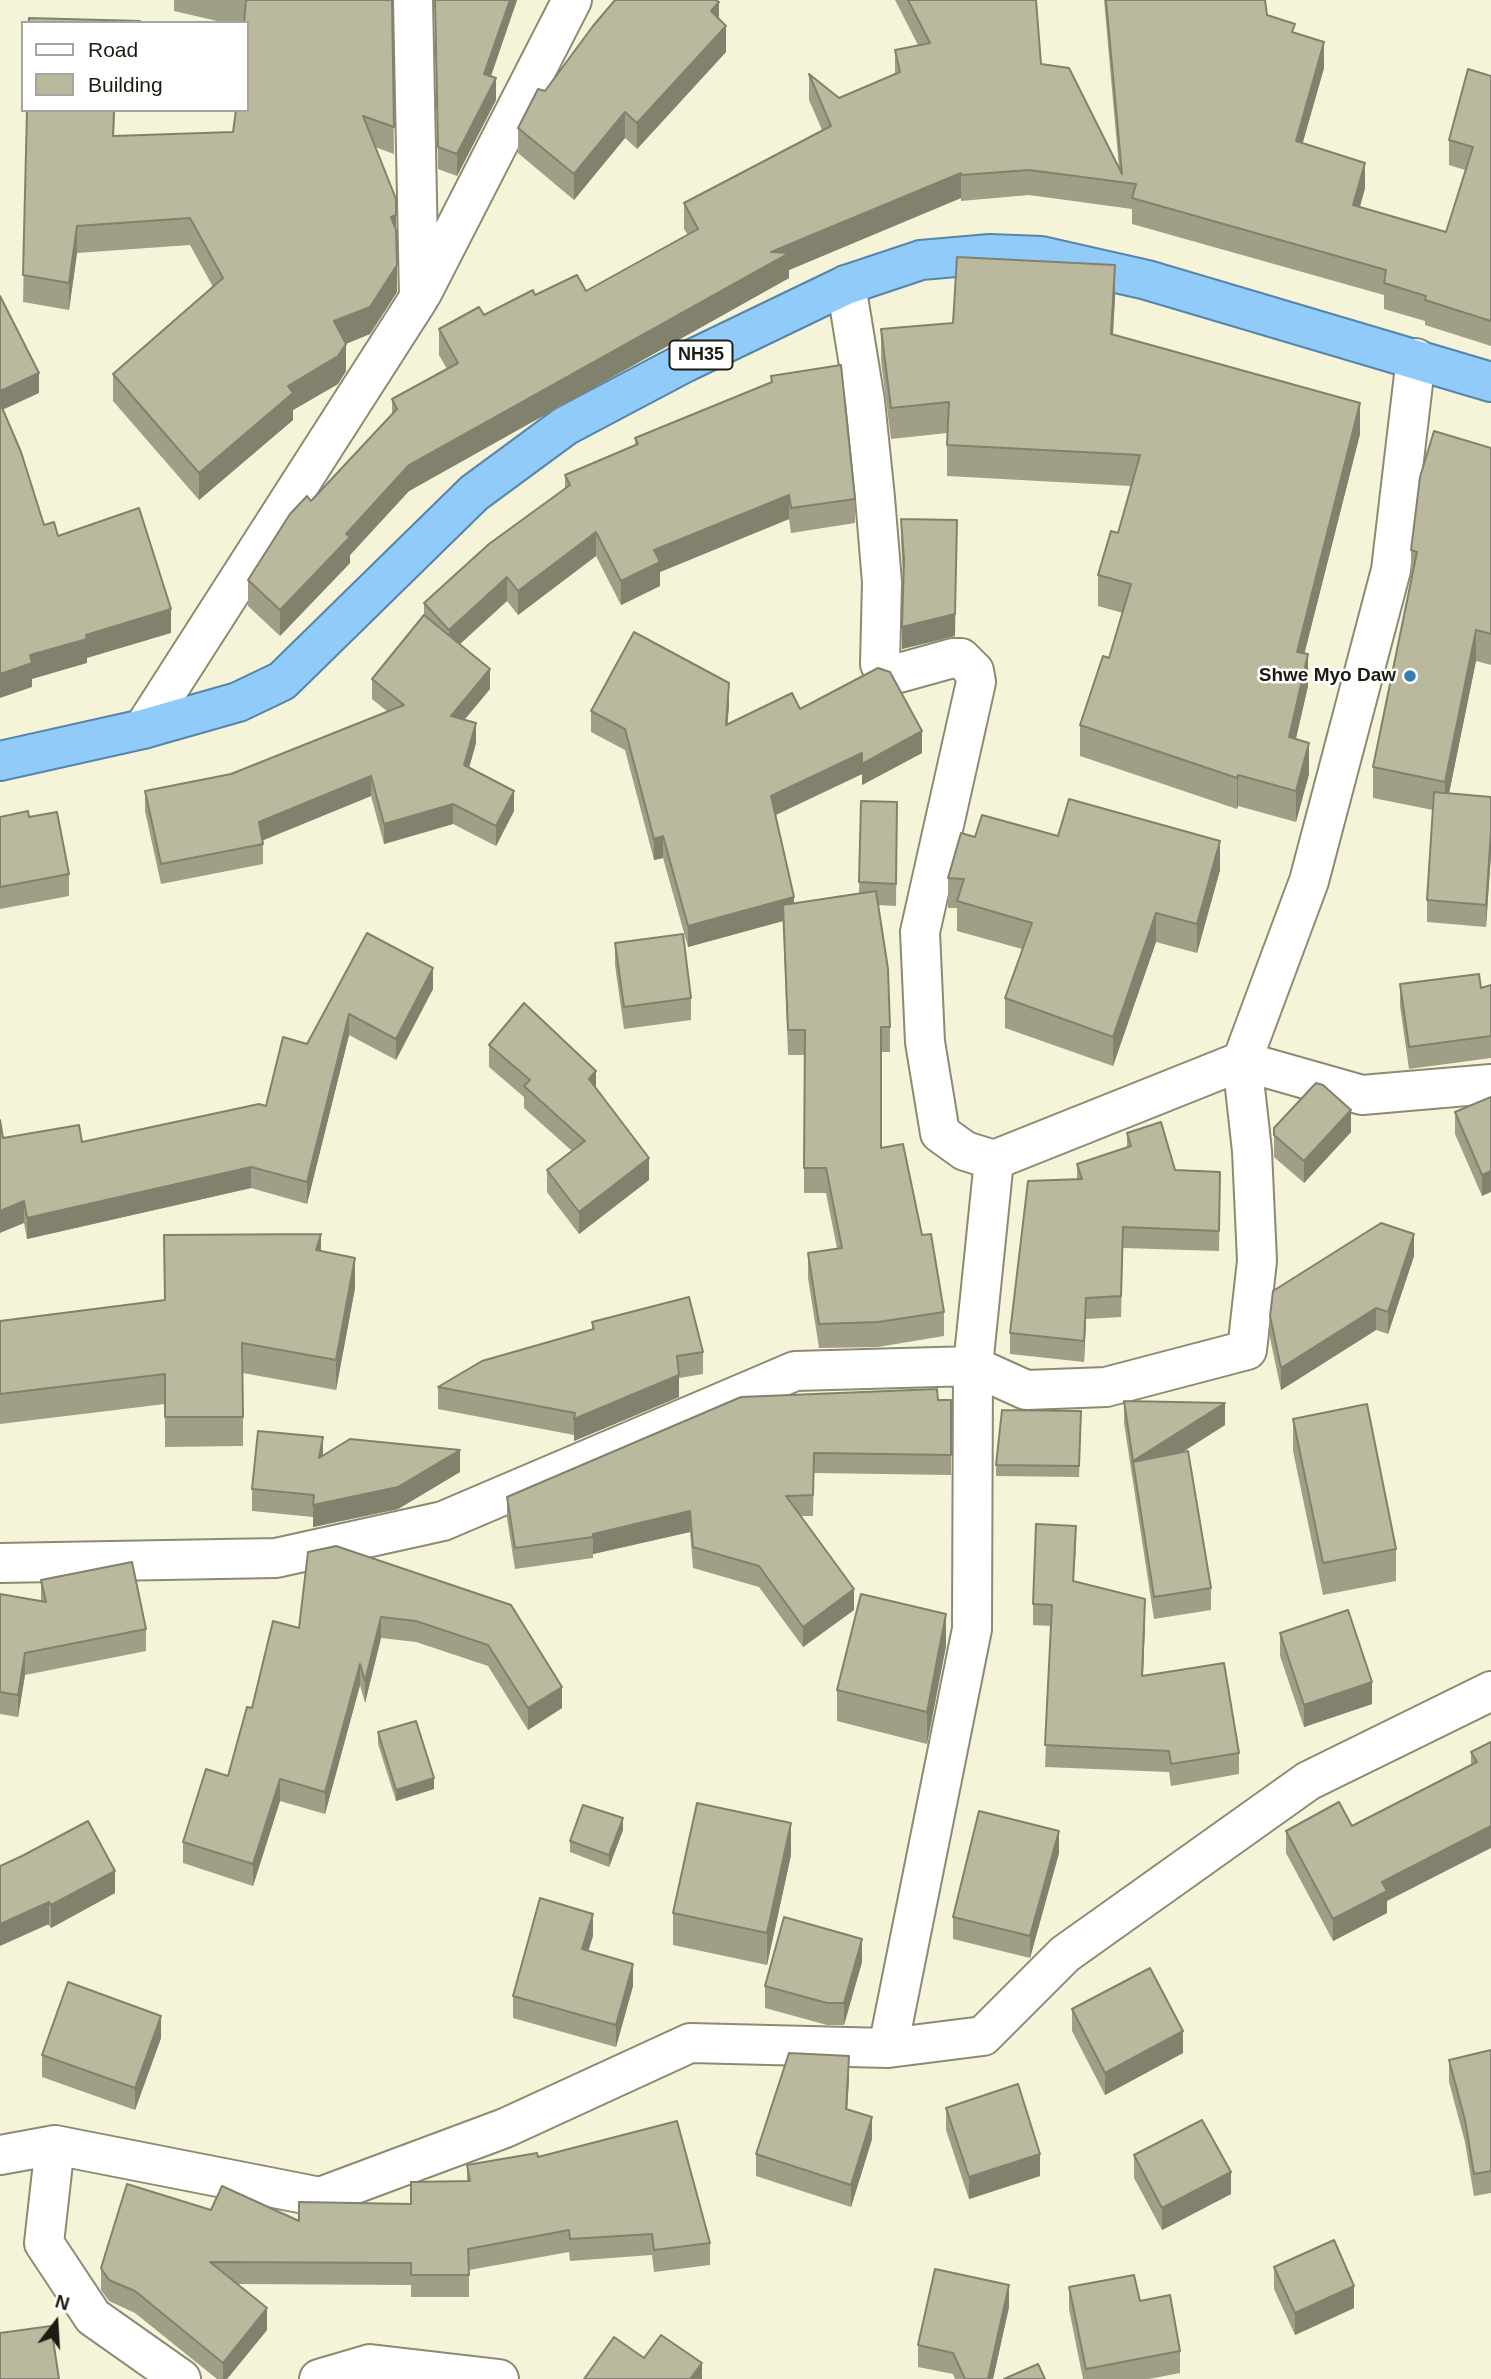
<!DOCTYPE html>
<html>
<head>
<meta charset="utf-8">
<style>
	body { margin:0 }
	#map { position:relative; width:1491px; height:2379px; overflow:hidden; background:#f6f4d8; font-family:Arial,sans-serif }
	canvas { display:block }
	.legend { position:absolute; left:21px; top:21px; width:228px; height:91px; box-sizing:border-box; background:#fff; border:2px solid #a5a4a0; margin:0; padding:9px 12px; list-style:none; font-size:21px; color:#1d1c12 }
	.legend li { display:flex; align-items:center; gap:14px; height:35px }
	.legend b { width:35px; border:2px solid #a5a4a0 }
	.north { position:absolute; left:21px; top:2288px; width:70px; height:70px; -webkit-text-stroke:5px #fff; paint-order:stroke; rotate:17deg; font-size:19px; font-weight:700; line-height:28px; text-align:center; color:#1d1c12 }
	.north::after { content:''; display:block; margin:auto; width:24px; height:32px; background:#1d1c12; clip-path:polygon(50% 0,100% 100%,50% 72%,0 100%) }
</style>
</head>
<body>
<div id="map">
<canvas width="1491" height="2379"></canvas>
<ul class="legend">
<li><b style="height:9px;background:#fff"></b>Road</li>
<li><b style="height:19px;background:#bab89d"></b>Building</li>
</ul>
<div class="north">N</div>
</div>
<script>
const context = document.querySelector('canvas').getContext('2d');
context.lineJoin = 'round';
const poly = rows => new Path2D(rows.map(r => 'M' + r).join(''));
function strokePath(path, color, width, dash) { context.strokeStyle = color; context.lineWidth = width; context.lineCap = dash ? 'butt' : 'round'; context.setLineDash(dash || []); context.stroke(path); }
function paint(path, color) { context.fillStyle = color; context.fill(path, 'evenodd'); }
function drawText(font, color, halo, rows, align = 'center') {
  context.font = font + ' Arial,sans-serif'; context.lineWidth = 5; context.setLineDash([]); context.textBaseline = 'middle'; context.strokeStyle = halo; context.fillStyle = color; for (const [text, x, y, turn = 0] of rows) {
    context.save(); context.translate(x, y); context.rotate((+turn || 0) * Math.PI / 180); context.textAlign = isNaN(turn) ? turn : align; if (halo) context.strokeText(text, 0, 0); context.fillText(text, 0, 0); context.restore();
  }
}
const minor = poly([
	[846,285,865,401,875,498,882,582,880,664,887,671,899,673,953,658,961,658,974,671,976,682,920,932,925,1042,940,1133,965,1151,994,1160],
	[422,293,572,0],
	[143,729,419,298,413,0],
	[0,1563,276,1558,443,1521,795,1371,973,1366,1026,1390,1106,1387,1247,1350,1257,1261,1252,1151,1242,1061,1362,1095,1491,1084],
	[888,2048,983,2036,1065,1954,1308,1781,1491,1691],
	[55,2145,44,2243,93,2317,181,2379],
	[0,2155,55,2145,320,2197,505,2128,690,2043,888,2048,972,1629,973,1366,994,1160,1242,1061,1309,881,1391,570,1416,358],
	[319,2379,370,2364,499,2379]
]);
const trunk = poly([
	[0,761,143,729,238,702,282,681,474,493,565,426,684,363,846,285,921,260,990,254,1041,256,1147,280,1491,382]
]);
strokePath(minor, '#8c8a71', 42);
strokePath(trunk, '#5685a8', 42);
strokePath(minor, '#fff', 38);
strokePath(trunk, '#90cbfa', 38);
paint(poly([
	[174,0,392,0,394,154,375,147,396,199,397,292,370,334,346,343,346,371,338,384,293,410,293,420,199,500,113,401,113,374,213,287,190,245,77,253,69,310,23,302,27,110,115,110,114,136,233,132,247,23,226,23,174,11],
	[435,0,517,0,491,76,496,100,457,176,438,169],
	[895,0,1036,0,1041,64,1119,168,1104,0,1265,0,1267,15,1295,33,1324,68,1302,143,1365,188,1360,207,1446,232,1465,170,1449,165,1449,140,1491,76,1491,346,1425,325,1425,321,1384,309,1384,295,1132,224,1132,209,1029,195,961,201,961,198,789,270,789,278,409,491,350,555,350,563,280,636,248,606,248,580,311,501,392,415,392,399,447,369,439,355,439,329,484,315,535,295,586,291,688,235,684,229,684,203,822,130,809,100,809,74,839,98,895,74,895,50,918,45],
	[719,19,726,52,637,149,625,138,574,200,518,153,518,128,545,91],
	[1115,297,1113,334,1360,434,1304,654,1308,686,1296,739,1309,774,1296,822,1238,806,1237,809,1080,756,1080,725,1109,658,1123,613,1098,606,1098,575,1118,533,1131,486,947,476,947,433,891,439,881,361,881,329,953,323],
	[771,376,855,499,855,523,791,533,789,519,660,572,660,586,621,605,596,556,518,615,507,601,460,644,490,689,464,720,476,743,469,768,514,811,496,846,453,824,384,844,371,796,263,840,263,864,161,884,145,811,145,791,231,774,388,712,372,699,372,679,424,615,424,603,565,488,565,475,635,445,635,438,771,382],
	[1491,448,1491,665,1476,661,1449,793,1491,797,1491,854,1486,927,1427,922,1427,900,1433,810,1373,798,1373,767,1411,581,1411,550],
	[901,519,955,636,902,649,903,577,901,541],
	[729,705,727,724,800,709,922,753,862,785,862,774,776,815,794,903,859,893,861,801,897,802,896,906,878,905,890,1027,890,1052,881,1052,881,1148,922,1235,944,1312,944,1336,878,1347,819,1348,808,1278,808,1253,837,1248,826,1193,804,1193,804,1055,788,1055,783,921,688,947,663,858,654,860,625,750,591,732,591,711],
	[0,817,29,817,69,874,69,896,0,909],
	[1058,836,1220,870,1197,953,1156,942,1113,1066,1005,1028,1005,998,1022,949,957,931,957,908,948,908,948,878,975,837],
	[367,933,433,989,396,1060,349,1035,307,1204,251,1188,27,1239,24,1223,3,1138,82,1142,266,1106,307,1044],
	[615,943,691,998,691,1020,624,1029,615,965],
	[1400,984,1481,988,1491,985,1491,1058,1409,1069,1400,1006],
	[489,1045,596,1089,649,1180,579,1234,547,1192,547,1170,572,1151,524,1108,524,1097,489,1067],
	[1491,1097,1482,1196,1455,1134,1455,1112],
	[1274,1128,1351,1132,1304,1183,1274,1157],
	[1127,1133,1175,1170,1220,1192,1219,1251,1123,1248,1121,1317,1086,1319,1084,1362,1010,1354,1010,1333,1077,1179,1077,1164,1127,1148],
	[321,1251,355,1288,336,1390,243,1373,243,1446,165,1447,165,1404,0,1424,0,1321,164,1300],
	[1414,1256,1388,1334,1376,1330,1281,1390,1270,1338,1270,1316],
	[592,1322,703,1352,703,1374,679,1378,679,1397,574,1441,574,1435,438,1409,438,1387,592,1330],
	[938,1400,951,1400,951,1475,814,1473,813,1516,801,1516,854,1610,803,1647,759,1587,693,1568,690,1532,593,1554,593,1558,515,1569,507,1518,507,1497],
	[1124,1401,1225,1425,1183,1452,1211,1588,1211,1610,1154,1619,1124,1423],
	[1293,1419,1396,1549,1396,1581,1323,1595,1293,1451],
	[1081,1423,1079,1477,996,1476,996,1465],
	[323,1456,460,1472,398,1509,313,1527,313,1517,252,1511,252,1489],
	[1076,1547,1074,1581,1145,1621,1143,1676,1239,1753,1239,1774,1171,1786,1169,1772,1045,1767,1051,1626,1033,1625,1033,1604],
	[308,1552,511,1605,562,1708,528,1730,488,1666,416,1642,381,1638,365,1703,360,1685,325,1814,280,1801,253,1886,183,1863,183,1842,228,1776,252,1708,299,1628],
	[41,1580,146,1629,146,1651,25,1675,18,1717,0,1714,0,1594,41,1602],
	[1280,1633,1372,1704,1304,1727,1280,1656],
	[946,1646,927,1744,837,1721,837,1690],
	[378,1732,434,1789,396,1801,378,1744],
	[1491,1742,1387,1901,1387,1913,1333,1941,1286,1853,1286,1831,1352,1826,1471,1765,1471,1752],
	[623,1830,609,1867,570,1852,570,1841],
	[1059,1853,1030,1958,953,1939,953,1917],
	[791,1855,767,1965,673,1945,673,1913],
	[0,1866,115,1893,51,1928],
	[593,1936,588,1951,633,1986,616,2047,513,2018,513,1996],
	[862,1962,844,2025,827,2025,765,2008,765,1986],
	[1072,2009,1183,2053,1105,2095,1072,2031],
	[161,2038,135,2110,42,2077,42,2055],
	[1491,2050,1491,2193,1474,2196,1465,2142,1449,2082,1449,2060],
	[849,2078,847,2109,872,2139,851,2207,756,2176,756,2154],
	[946,2108,1040,2176,969,2199,946,2130],
	[1134,2155,1231,2194,1162,2230,1134,2178],
	[538,2157,710,2243,710,2265,654,2272,652,2255,570,2261,569,2252,469,2270,469,2297,411,2297,411,2285,237,2284,267,2330,227,2379,217,2379,135,2313,109,2301,101,2290,101,2268,211,2210,299,2221,411,2204,467,2181,467,2165],
	[1274,2267,1354,2308,1295,2335,1274,2289],
	[1069,2287,1140,2301,1180,2351,1180,2373,1149,2379,1083,2379,1069,2309],
	[1009,2307,993,2379,955,2379,953,2374,918,2367,918,2345]
]), '#a09e87');
paint(poly([
	[510,0,517,0,484,96,484,74],
	[719,2,719,28,711,11],
	[726,26,726,52,637,149,637,123],
	[1324,42,1324,68,1296,167,1296,141],
	[496,78,496,100,457,176,457,154],
	[625,112,625,138,574,200,574,174],
	[1365,163,1365,188,1353,230,1353,205],
	[961,173,961,198,789,270,789,278,409,491,350,555,350,563,280,636,280,610,346,534,409,465,771,252],
	[396,215,396,242,391,217],
	[77,226,77,253,69,310,69,283],
	[397,265,397,292,370,334,334,349,334,321],
	[1115,265,1115,297,1111,365,1111,334],
	[346,344,346,371,338,384,293,410,293,420,199,500,199,473,288,386],
	[39,373,39,393,0,411,0,391],
	[1360,403,1360,434,1297,683,1297,652],
	[789,495,789,519,660,572,660,586,621,605,621,581,654,550],
	[957,520,955,636,902,649,902,627],
	[596,532,596,556,518,615,518,591],
	[507,577,507,601,449,654,449,630],
	[171,609,171,633,87,658,87,663,32,679,32,687,0,698,0,674,30,655,86,635],
	[1476,630,1476,661,1445,813,1445,782],
	[1308,654,1308,686,1289,768,1289,737],
	[490,669,490,689,451,736,451,716],
	[729,683,729,705,726,746,726,725],
	[476,723,476,743,464,785,464,765],
	[922,731,922,753,862,785,862,774,771,817,771,796,862,753],
	[1309,743,1309,774,1296,822,1296,791],
	[1238,775,1238,806,1237,809,1237,778],
	[371,776,371,796,259,842,259,822],
	[514,791,514,811,496,846,496,826],
	[453,804,453,824,384,844,384,824],
	[1491,832,1491,854,1486,927,1486,905],
	[663,836,663,858,654,860,654,839],
	[1220,841,1220,870,1197,953,1197,924],
	[794,897,794,918,783,905,783,921,688,947,688,926],
	[1156,913,1156,942,1113,1066,1113,1037],
	[433,968,433,989,396,1060,396,1039],
	[349,1014,349,1035,307,1204,307,1182],
	[596,1071,596,1093,589,1079],
	[1351,1110,1351,1132,1304,1183,1304,1161],
	[649,1158,649,1180,579,1234,579,1212],
	[251,1167,251,1188,27,1239,27,1218],
	[1491,1171,1491,1192,1482,1196,1482,1175],
	[24,1201,24,1223,0,1233,0,1211],
	[321,1234,321,1264,316,1250],
	[1414,1234,1414,1256,1388,1334,1388,1312],
	[355,1258,355,1288,336,1390,336,1360],
	[1086,1298,1086,1319,1084,1362,1084,1341],
	[1376,1308,1376,1330,1281,1390,1281,1368],
	[679,1375,679,1397,574,1441,574,1419],
	[1225,1403,1225,1425,1136,1481,1133,1462,1133,1483,1133,1461],
	[323,1437,323,1459,319,1458],
	[460,1450,460,1472,398,1509,313,1527,313,1505],
	[690,1511,690,1532,593,1554,593,1534],
	[854,1589,854,1610,803,1647,803,1627],
	[1145,1599,1145,1621,1142,1698,1142,1676],
	[946,1614,946,1646,927,1744,927,1712],
	[381,1617,381,1638,365,1703,365,1681],
	[25,1653,25,1675,18,1717,18,1695],
	[360,1664,360,1685,325,1814,325,1792],
	[1372,1682,1372,1704,1304,1727,1304,1705],
	[562,1687,562,1708,528,1730,528,1708],
	[434,1778,434,1789,396,1801,396,1790],
	[280,1779,280,1801,253,1886,253,1864],
	[623,1818,623,1830,609,1867,609,1855],
	[791,1823,791,1855,767,1965,767,1933],
	[1491,1826,1491,1848,1387,1901,1387,1913,1333,1941,1333,1919,1382,1882],
	[1059,1831,1059,1853,1030,1958,1030,1936],
	[115,1871,115,1893,51,1928,51,1905],
	[49,1902,49,1924,0,1946,0,1924],
	[593,1914,593,1936,582,1971,582,1949],
	[862,1939,862,1962,844,2025,844,2003],
	[633,1964,633,1986,616,2047,616,2025],
	[161,2016,161,2038,135,2110,135,2088],
	[1183,2031,1183,2053,1105,2095,1105,2073],
	[849,2056,849,2078,846,2131,846,2109],
	[872,2117,872,2139,851,2207,851,2185],
	[1040,2154,1040,2176,969,2199,969,2177],
	[1231,2172,1231,2194,1162,2230,1162,2208],
	[1009,2285,1009,2307,993,2379,988,2379],
	[1354,2286,1354,2308,1295,2335,1295,2313],
	[267,2308,267,2330,227,2379,223,2379,223,2363],
	[702,2363,702,2379,690,2379]
]), '#82816e');
const building = poly([
	[246,0,392,0,394,127,363,116,396,199,396,215,391,217,396,230,397,265,370,307,334,321,346,344,338,356,288,386,293,393,199,473,113,374,223,278,190,218,77,226,69,283,23,275,27,110,114,110,113,136,233,132,236,110,247,110,247,23,244,23,246,0],
	[435,0,510,0,484,74,496,78,457,154,438,147,435,0],
	[615,0,716,0,719,2,711,11,726,26,637,123,625,112,574,174,518,128,538,89,545,91,593,26,615,0],
	[908,0,1036,0,1041,64,1069,68,1122,174,1106,0,1265,0,1267,15,1295,24,1292,32,1324,42,1296,141,1365,163,1353,205,1446,232,1473,147,1449,140,1468,69,1491,76,1491,321,1425,300,1426,296,1384,283,1386,270,1132,198,1136,184,1029,170,961,175,961,173,771,252,789,253,409,465,346,534,350,537,280,610,248,580,290,514,307,496,311,501,397,409,392,399,458,363,439,329,479,307,484,315,533,290,535,295,577,275,586,291,698,229,684,203,831,126,809,74,839,98,900,72,895,50,930,43,908,0],
	[29,18,140,21,139,23,29,23,29,18],
	[957,257,1115,265,1111,334,1360,403,1297,652,1308,654,1289,737,1309,743,1296,791,1238,775,1237,778,1080,725,1103,656,1109,658,1131,584,1098,575,1111,531,1118,533,1140,455,947,445,949,402,891,408,881,329,953,323,957,257],
	[0,296,39,373,0,391,0,296],
	[841,365,855,499,791,508,789,495,654,550,660,562,621,581,596,532,518,591,507,577,449,630,424,603,489,544,570,485,565,475,638,444,635,438,772,382,771,376,841,365],
	[0,403,21,452,44,525,54,522,58,536,139,508,171,609,86,635,87,639,30,655,32,663,0,674,0,403],
	[1434,431,1491,448,1491,634,1476,630,1445,782,1373,767,1417,552,1411,550,1420,477,1434,431],
	[901,519,957,520,955,614,902,627,904,560,901,519],
	[424,615,490,669,451,716,476,723,464,765,514,791,496,826,453,804,384,824,371,776,259,822,263,844,161,864,145,791,231,774,404,705,372,679,424,615],
	[634,632,729,683,726,725,792,693,800,709,878,668,890,672,922,731,862,764,862,753,771,796,794,897,688,926,663,836,654,839,625,729,591,711,634,632],
	[1434,792,1491,797,1491,832,1486,905,1427,900,1434,792],
	[1069,799,1220,841,1197,924,1156,913,1113,1037,1005,998,1032,923,957,901,964,879,948,878,961,833,975,837,982,815,1058,836,1069,799],
	[861,801,897,802,896,884,859,882,861,801],
	[28,811,29,817,57,812,69,874,0,887,0,817,28,811],
	[876,891,888,969,890,1027,881,1027,881,1148,903,1144,922,1235,931,1234,944,1312,878,1322,819,1324,808,1253,842,1248,826,1168,804,1168,805,1030,788,1030,783,905,876,891],
	[367,933,433,968,396,1039,349,1014,307,1182,251,1167,27,1218,24,1201,0,1211,0,1120,3,1138,79,1125,82,1142,259,1104,266,1106,283,1037,307,1044,367,933],
	[683,934,691,998,624,1007,615,943,683,934],
	[1479,974,1481,988,1491,985,1491,1036,1409,1047,1400,984,1479,974],
	[524,1003,596,1071,589,1079,649,1158,579,1212,547,1170,585,1141,524,1086,530,1080,489,1045,524,1003],
	[1316,1083,1323,1085,1351,1110,1304,1161,1274,1135,1274,1128,1316,1083],
	[1491,1097,1491,1171,1482,1175,1455,1112,1491,1097],
	[1161,1122,1175,1170,1220,1172,1219,1231,1123,1227,1121,1296,1086,1298,1084,1341,1010,1333,1028,1181,1082,1179,1077,1164,1131,1146,1127,1133,1161,1122],
	[1381,1223,1414,1234,1388,1312,1376,1308,1281,1368,1270,1316,1273,1291,1381,1223],
	[321,1234,316,1250,355,1258,336,1360,242,1343,243,1417,165,1417,165,1374,0,1394,0,1321,165,1300,164,1235,321,1234],
	[689,1297,703,1352,677,1356,679,1375,574,1419,575,1413,438,1387,482,1361,594,1329,592,1322,689,1297],
	[937,1389,938,1400,951,1400,951,1455,814,1453,813,1495,786,1496,854,1589,803,1627,759,1566,693,1547,690,1511,593,1534,593,1537,515,1548,507,1497,741,1397,937,1389],
	[1124,1401,1225,1403,1133,1461,1124,1401],
	[1367,1404,1396,1549,1323,1563,1293,1419,1367,1404],
	[1002,1410,1081,1411,1079,1466,996,1465,1002,1410],
	[258,1431,323,1437,319,1458,350,1439,460,1450,398,1487,313,1505,314,1495,252,1489,258,1431],
	[1188,1451,1211,1588,1154,1597,1133,1462,1188,1451],
	[1036,1524,1076,1526,1073,1581,1145,1599,1142,1676,1224,1663,1239,1753,1171,1764,1169,1751,1045,1745,1052,1605,1033,1604,1036,1524],
	[336,1546,511,1605,562,1687,528,1708,488,1645,416,1621,381,1617,365,1681,360,1664,325,1792,280,1779,253,1864,183,1842,206,1769,228,1776,247,1707,252,1708,273,1621,299,1628,308,1552,336,1546],
	[132,1562,146,1629,25,1653,18,1695,0,1692,0,1594,46,1602,41,1580,132,1562],
	[861,1594,946,1614,927,1712,837,1690,861,1594],
	[1348,1610,1372,1682,1304,1705,1280,1633,1348,1610],
	[416,1721,434,1778,396,1790,378,1732,416,1721],
	[1491,1742,1491,1826,1382,1882,1387,1891,1333,1919,1286,1831,1339,1802,1352,1826,1477,1762,1471,1752,1491,1742],
	[697,1803,791,1823,767,1933,673,1913,697,1803],
	[583,1805,623,1818,609,1855,570,1841,583,1805],
	[979,1811,1059,1831,1030,1936,953,1917,979,1811],
	[88,1821,115,1871,51,1905,49,1902,0,1924,0,1866,22,1856,88,1821],
	[540,1898,593,1914,582,1949,633,1964,616,2025,513,1996,540,1898],
	[784,1917,862,1939,844,2003,827,2003,765,1986,784,1917],
	[1150,1968,1183,2031,1105,2073,1072,2009,1150,1968],
	[68,1982,161,2016,135,2088,42,2055,68,1982],
	[1491,2050,1491,2171,1474,2174,1465,2120,1449,2060,1491,2050],
	[789,2053,849,2056,846,2109,872,2117,851,2185,756,2154,789,2053],
	[1018,2084,1040,2154,969,2177,946,2108,1018,2084],
	[1202,2120,1231,2172,1162,2208,1134,2155,1202,2120],
	[677,2121,710,2243,654,2250,652,2234,570,2239,569,2230,468,2249,469,2275,411,2275,411,2263,210,2262,267,2308,223,2363,135,2291,109,2280,101,2268,127,2184,211,2210,222,2186,299,2221,299,2202,411,2204,411,2182,470,2181,467,2165,537,2153,538,2157,677,2121],
	[1334,2240,1354,2286,1295,2313,1274,2267,1334,2240],
	[935,2269,1009,2285,988,2379,965,2379,953,2353,918,2345,935,2269],
	[1134,2275,1140,2301,1170,2295,1180,2351,1086,2369,1069,2287,1134,2275],
	[51,2326,59,2379,0,2379,0,2333,51,2326],
	[661,2335,702,2363,690,2379,584,2379,614,2337,644,2358,661,2335],
	[1038,2364,1045,2379,1004,2379,1038,2364]
]);
paint(building, '#bab89d');
strokePath(building, '#82816e', 2);
for (const [x, y, r, color] of [
	[1410,676,7,"#367db1"]
]) { const dot = new Path2D(); dot.arc(x, y, r, 0, 2 * Math.PI); context.fillStyle = color; context.fill(dot); strokePath(dot, '#fff', 2.5); }
for (const [x, y, w] of [
	[701,355,63]
]) { const box = new Path2D(); box.roundRect(x - w / 2, y - 14.5, w, 29, 5); context.fillStyle = '#fff'; context.fill(box); strokePath(box, '#1d1c12', 2); }
drawText('bold 18px', '#1d1c12', null, [
	["NH35",701,355]
]);
drawText('bold 19px', '#1d1c12', '#fff', [
	["Shwe Myo Daw",1396,676]
], 'right');
</script>
</body>
</html>
